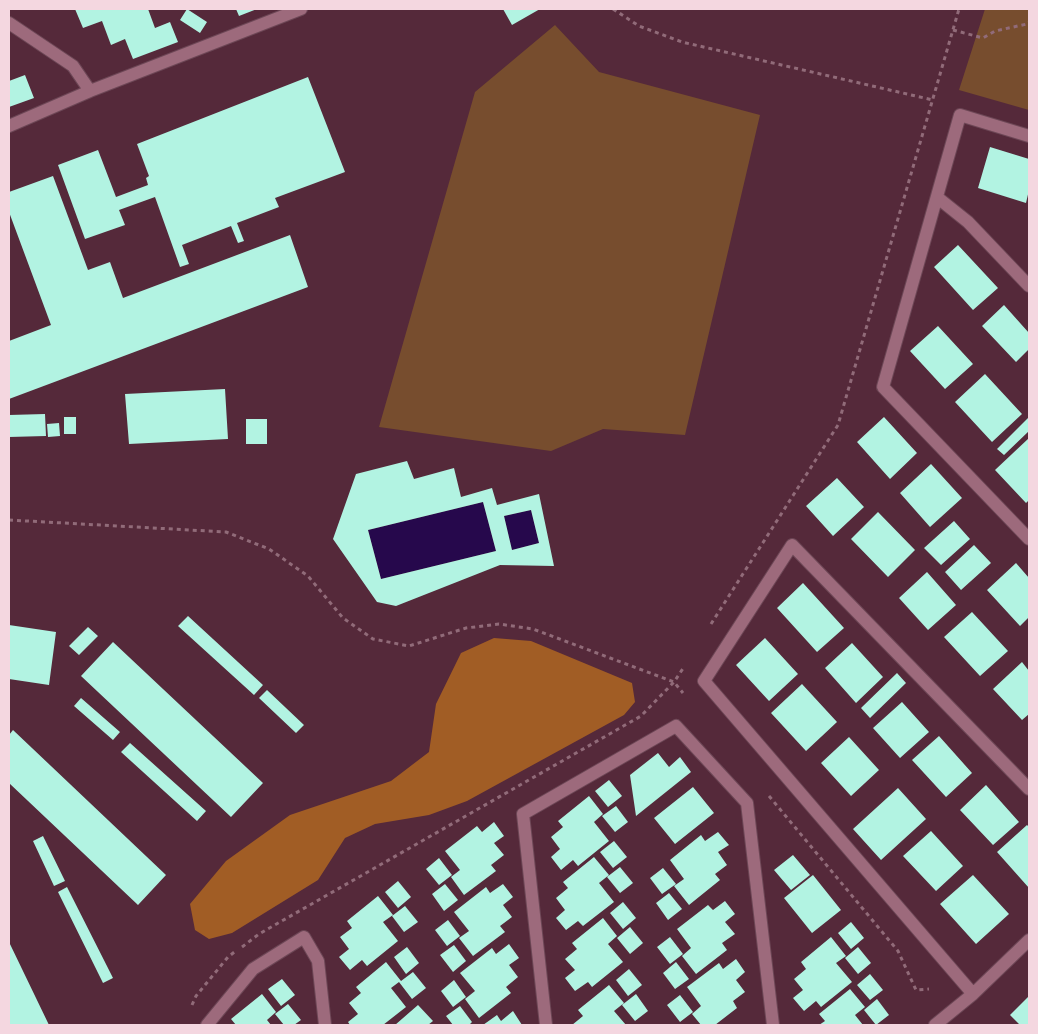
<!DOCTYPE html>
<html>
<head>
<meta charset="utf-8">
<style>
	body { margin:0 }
	#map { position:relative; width:1038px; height:1034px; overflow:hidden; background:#55293a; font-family:Helvetica,sans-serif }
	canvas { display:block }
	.frame { position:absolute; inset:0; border:10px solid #f4d7e0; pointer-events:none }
</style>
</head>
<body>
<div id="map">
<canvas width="1038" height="1034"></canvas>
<div class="frame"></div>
</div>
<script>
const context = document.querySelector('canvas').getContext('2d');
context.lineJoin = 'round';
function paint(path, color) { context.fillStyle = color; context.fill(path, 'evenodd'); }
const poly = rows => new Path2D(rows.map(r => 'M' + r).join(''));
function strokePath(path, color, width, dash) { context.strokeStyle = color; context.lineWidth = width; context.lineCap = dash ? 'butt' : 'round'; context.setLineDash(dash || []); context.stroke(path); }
paint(poly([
	[985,9,1029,9,1029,110,959,90],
	[555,25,599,72,760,115,685,435,603,429,551,451,379,427,475,92]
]), '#774d2e');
paint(poly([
	[494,638,531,641,632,683,635,702,624,715,467,801,429,815,375,824,345,838,318,880,232,933,209,939,195,930,190,904,226,861,290,815,391,781,429,752,436,704,461,653]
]), '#a15d25');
paint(poly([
	[483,502,496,551,381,579,368,530],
	[531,510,539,543,512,550,504,516]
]), '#26084c');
paint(poly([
	[75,9,148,9,155,28,170,22,178,42,133,59,125,39,111,45,102,21,83,28],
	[187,9,207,22,200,33,180,20],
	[236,9,257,9,239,16],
	[503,9,540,9,512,25],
	[25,75,34,98,9,107,9,81],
	[308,77,345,172,275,198,279,207,237,223,244,241,238,243,231,226,182,245,189,264,180,267,155,197,119,210,125,225,85,239,58,165,98,150,116,197,148,185,146,178,149,176,137,144],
	[990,147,1029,159,1029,190,1026,203,978,188],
	[53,176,88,270,110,262,123,298,290,235,308,287,9,399,9,341,51,325,9,212,9,192],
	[958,245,998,288,973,310,934,267],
	[1004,305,1029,333,1029,349,1016,362,982,326],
	[938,326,973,364,945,389,910,351],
	[985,374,1022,414,992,442,955,402],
	[225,389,228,439,129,444,125,394],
	[45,414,46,436,9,437,9,415],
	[64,417,76,417,76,434,64,434],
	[884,417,917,453,890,479,857,442],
	[1029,417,1029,431,1004,455,997,449],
	[246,419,267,419,267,444,246,444],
	[59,423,60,436,48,437,47,424],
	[1029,438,1029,500,1026,503,995,470],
	[407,461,414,479,454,468,461,497,492,488,497,505,539,494,554,566,500,565,396,606,377,602,333,539,356,474],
	[483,502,496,551,381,579,368,530],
	[531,510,539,543,512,550,504,516],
	[931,464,962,498,930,527,900,493],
	[837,478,864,507,833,536,806,506],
	[878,512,915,550,888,577,851,539],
	[954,521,970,539,941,565,924,548],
	[974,545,991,563,961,590,945,572],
	[1016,563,1029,578,1029,617,1020,626,987,590],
	[927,572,956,605,928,630,899,598],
	[803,583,844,628,817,652,777,608],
	[972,612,1008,651,980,676,944,637],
	[188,616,263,685,254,695,178,626],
	[9,625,56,632,49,685,9,679],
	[88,627,98,636,79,655,69,646],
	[765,638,798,674,769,701,736,665],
	[113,642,263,783,231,817,81,676],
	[852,643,883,677,856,703,825,668],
	[1022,662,1029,671,1029,714,1022,720,993,689],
	[897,673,906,683,870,718,861,708],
	[802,684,837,722,806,751,771,713],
	[267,690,304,725,296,733,259,698],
	[81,698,120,732,113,740,74,706],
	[902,702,929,732,900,758,873,728],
	[13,730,166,875,138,905,9,783,9,735],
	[939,736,972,773,946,797,912,760],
	[849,737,879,770,851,796,821,763],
	[130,743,206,811,197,821,121,752],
	[658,753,669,767,680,757,691,772,636,816,630,775],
	[609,780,622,796,608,807,595,791],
	[986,785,1019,822,993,845,960,810],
	[693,787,714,813,675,844,654,818],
	[898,788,926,819,881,860,853,829],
	[589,796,603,814,594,822,609,841,578,866,573,860,561,870,551,857,560,849,551,837,563,827,558,821],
	[616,806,628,822,615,832,602,816],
	[494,822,504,836,494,843,504,855,491,865,496,871,464,895,451,877,460,870,445,851,477,826,482,832],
	[1027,825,1029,827,1029,888,997,852],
	[931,831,963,866,936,891,903,856],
	[718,832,729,845,718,852,727,865,715,874,720,880,689,905,674,886,684,879,670,860,701,835,705,841],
	[43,836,65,881,54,886,33,841],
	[614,841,627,857,613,868,600,852],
	[793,855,810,875,791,890,774,870],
	[594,857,609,875,599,883,614,902,583,926,578,921,566,930,556,918,565,910,556,898,568,888,563,882],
	[439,858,452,875,439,885,426,869],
	[620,867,633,883,620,893,607,877],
	[663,868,676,884,662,894,650,878],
	[813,875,841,910,812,933,784,898],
	[973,875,1009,914,976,944,940,904],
	[398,881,411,897,398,908,385,892],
	[445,884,458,900,444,911,432,894],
	[503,884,513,897,503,905,512,917,500,926,505,932,473,956,459,938,469,931,454,912,486,887,490,893],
	[67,887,113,978,103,983,58,892],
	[669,893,682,909,668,920,656,903],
	[378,896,393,915,383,922,398,941,367,966,362,960,350,970,339,957,349,949,340,937,352,928,347,921],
	[725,901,735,914,725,922,735,934,722,943,727,950,696,974,682,956,691,948,677,929,708,905,713,910],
	[623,902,636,918,623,929,610,913],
	[405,906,418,922,404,932,392,916],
	[603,918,617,936,608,944,623,962,592,987,588,982,575,991,565,978,575,970,565,959,577,949,572,943],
	[448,920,460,936,447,946,435,930],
	[851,922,864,938,851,949,838,933],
	[630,927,643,943,630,954,617,938],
	[670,937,683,954,670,964,657,947],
	[831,937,846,956,836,963,852,982,821,1007,816,1001,804,1011,793,998,803,990,794,979,806,969,801,962],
	[9,942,49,1025,9,1025],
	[509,944,519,958,509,965,518,977,506,987,511,993,479,1018,465,999,475,991,460,973,492,948,496,954],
	[454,945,466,961,453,972,440,955],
	[407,947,419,963,406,974,394,957],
	[858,947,871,963,858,974,845,958],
	[736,959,745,972,736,980,745,992,733,1001,737,1008,715,1025,701,1025,692,1014,701,1006,687,987,719,963,723,969],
	[386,962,401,981,413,972,426,988,412,999,399,982,391,988,406,1007,383,1025,350,1025,348,1022,358,1014,349,1003,361,993,356,987],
	[676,962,689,979,675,989,663,973],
	[629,969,642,985,628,996,616,980],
	[870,974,883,990,870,1000,857,985],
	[282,979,295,995,281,1006,268,989],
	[454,980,466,997,453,1007,441,991],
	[609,985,624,1003,614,1011,626,1025,572,1025,583,1016,578,1010],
	[850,989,865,1007,855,1015,863,1025,819,1025,825,1021,819,1014],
	[262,994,276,1012,267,1020,271,1025,236,1025,231,1019],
	[636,994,648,1011,635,1021,622,1005],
	[680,995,693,1012,680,1022,667,1005],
	[1029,996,1029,1025,1020,1025,1010,1015],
	[877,999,889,1015,876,1025,864,1010],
	[288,1004,301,1020,294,1025,284,1025,275,1014],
	[418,1005,433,1021,428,1025,395,1025],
	[460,1006,472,1022,469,1025,453,1025,446,1016],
	[513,1011,522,1025,483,1025,497,1015,501,1021]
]), '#b2f3e2');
const minor = poly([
	[9,23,73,66,90,91],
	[9,126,90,91,301,9],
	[1029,136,960,115,883,387,1029,539],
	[938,198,968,222,1029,286],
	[973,994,704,681,792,545,1029,789],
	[207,1025,253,969,304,937,318,961,325,1025],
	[546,1025,523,814,676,726,747,803,773,1025],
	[935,1025,973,994,1029,940]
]);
strokePath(minor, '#6d4756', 14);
strokePath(poly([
	[613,9,639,26,682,42,933,100],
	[953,30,983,38,995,31,1027,24,1029,22],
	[9,520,226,532,269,549,308,576,343,618,373,639,409,646,466,628,499,624,533,629,674,682,683,693],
	[711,624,838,425,959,9],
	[769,796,898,951,916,990,929,989],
	[242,947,259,934,641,716,674,682,684,667],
	[192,1005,196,996,228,957,237,950]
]), '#916b79', 3, [4, 4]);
strokePath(minor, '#9d6a7c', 12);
</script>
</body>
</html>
